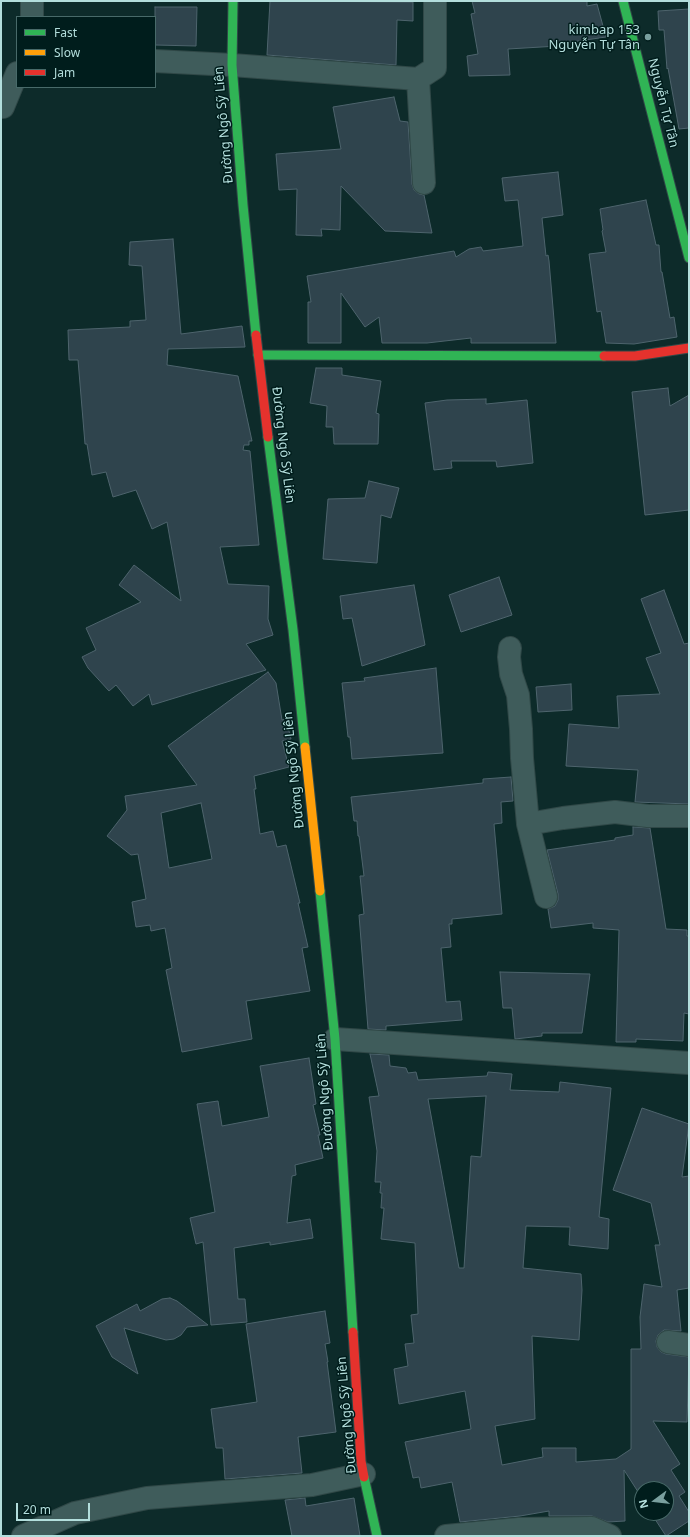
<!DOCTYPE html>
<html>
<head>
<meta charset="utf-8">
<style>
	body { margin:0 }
	#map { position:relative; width:690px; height:1537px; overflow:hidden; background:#0d2b2a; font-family:"Noto Sans",sans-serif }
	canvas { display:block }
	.frame { position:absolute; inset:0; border:2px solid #b3dedc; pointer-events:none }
	.legend { position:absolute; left:16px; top:16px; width:140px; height:72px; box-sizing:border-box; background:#001d1c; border:1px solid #486a69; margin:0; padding:5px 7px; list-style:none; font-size:12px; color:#b3dedc }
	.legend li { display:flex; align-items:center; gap:8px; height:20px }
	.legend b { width:20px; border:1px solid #486a69 }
	.north { position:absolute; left:634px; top:1481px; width:40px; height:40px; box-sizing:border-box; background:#001d1c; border:1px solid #486a69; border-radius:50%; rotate:255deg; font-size:11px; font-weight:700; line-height:16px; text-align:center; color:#b3dedc }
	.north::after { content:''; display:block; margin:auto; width:14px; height:18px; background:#799f9e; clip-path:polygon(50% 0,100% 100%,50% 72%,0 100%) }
	.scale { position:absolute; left:16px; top:1503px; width:74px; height:18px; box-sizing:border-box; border:2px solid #b3dedc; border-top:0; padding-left:5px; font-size:12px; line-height:14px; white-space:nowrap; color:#b3dedc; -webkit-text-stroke:3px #001d1c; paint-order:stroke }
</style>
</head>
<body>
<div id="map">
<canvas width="690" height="1537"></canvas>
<div class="frame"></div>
<ul class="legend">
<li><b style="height:5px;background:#30b455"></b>Fast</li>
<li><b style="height:5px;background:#ff9f0a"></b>Slow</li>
<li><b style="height:5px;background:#e5322d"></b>Jam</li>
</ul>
<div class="north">N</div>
<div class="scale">20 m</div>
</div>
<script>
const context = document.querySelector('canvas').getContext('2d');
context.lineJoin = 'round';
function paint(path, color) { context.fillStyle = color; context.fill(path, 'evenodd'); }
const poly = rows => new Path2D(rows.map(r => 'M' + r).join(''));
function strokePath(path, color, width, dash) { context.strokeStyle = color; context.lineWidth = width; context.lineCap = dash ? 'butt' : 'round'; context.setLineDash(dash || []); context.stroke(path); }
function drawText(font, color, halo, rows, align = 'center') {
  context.font = font + ' "Noto Sans",sans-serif'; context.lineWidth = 3; context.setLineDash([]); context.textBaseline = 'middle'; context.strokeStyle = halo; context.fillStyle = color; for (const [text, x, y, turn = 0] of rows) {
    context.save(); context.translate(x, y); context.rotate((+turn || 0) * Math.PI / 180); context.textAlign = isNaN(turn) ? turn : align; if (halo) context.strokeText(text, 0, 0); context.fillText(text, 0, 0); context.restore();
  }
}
const building = poly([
	[270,1,413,2,413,21,397,20,396,65,267,55,270,1],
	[472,1,587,1,587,6,597,4,606,37,558,44,558,46,508,49,510,75,469,76,467,56,478,54,471,14,475,13,472,1],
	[155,7,197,7,196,46,155,45,155,7],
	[689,9,689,128,679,129,668,68,667,69,664,30,659,30,658,11,689,9],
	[394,97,400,121,408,122,412,184,414,190,419,194,424,195,432,233,385,231,341,186,340,230,321,229,322,236,296,235,297,189,279,190,276,154,341,149,333,107,394,97],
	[558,172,563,215,542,218,546,256,548,255,549,261,556,343,471,343,471,338,427,343,382,343,379,317,365,327,341,293,341,343,308,343,308,302,311,302,307,276,454,251,456,257,469,249,481,247,483,251,523,246,518,200,505,201,502,178,558,172],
	[646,200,656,245,659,245,661,272,662,272,670,318,674,317,677,337,634,344,606,343,601,311,597,312,589,254,606,252,602,231,603,230,600,209,646,200],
	[173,239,181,334,242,326,245,347,168,349,167,365,238,376,252,441,249,441,249,445,244,445,243,450,250,451,259,545,220,547,228,584,269,586,268,619,273,635,246,644,266,670,152,705,149,694,133,706,116,685,109,691,88,668,82,657,96,650,86,628,141,602,119,585,134,565,181,601,167,522,152,529,136,490,113,497,106,472,92,475,87,444,85,444,78,360,69,360,68,330,130,327,130,321,146,320,142,266,129,265,130,242,173,239],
	[316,368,342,368,342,375,381,381,376,413,379,414,378,444,334,444,333,427,326,427,327,406,310,403,316,368],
	[668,388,670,406,689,395,689,510,645,515,632,392,668,388],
	[486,399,486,404,527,400,533,463,497,467,496,461,451,461,452,468,434,470,425,403,447,400,486,399],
	[369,481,399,488,391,518,381,515,377,563,323,559,328,499,365,498,369,481],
	[499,577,512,615,461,632,449,595,499,577],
	[414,585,425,645,362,666,352,618,343,619,340,596,414,585],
	[664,590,684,644,689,643,689,804,635,802,638,770,566,766,569,724,619,728,617,696,660,694,646,658,661,653,641,599,664,590],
	[436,668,443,753,352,759,350,737,348,737,342,683,365,681,364,678,436,668],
	[268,672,276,683,282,720,286,719,291,739,282,741,289,767,254,776,256,789,254,789,260,834,273,831,277,847,286,845,300,903,298,903,308,947,302,948,310,991,246,1001,252,1039,182,1052,166,970,172,968,165,928,151,931,150,925,136,927,132,902,146,899,138,854,131,855,107,836,127,810,125,796,197,785,168,746,268,672],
	[201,803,212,859,169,868,161,813,201,803],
	[571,684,572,710,538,712,536,687,571,684],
	[511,777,513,801,501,802,502,823,494,824,502,914,452,919,452,924,449,924,451,947,441,948,446,1002,460,1001,462,1020,386,1026,386,1030,368,1029,359,915,364,914,360,876,364,876,359,836,358,836,357,821,354,821,351,797,483,783,483,779,511,777],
	[633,827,650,828,666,929,687,930,687,936,689,936,689,1014,684,1013,683,1041,636,1039,636,1042,616,1042,619,930,593,928,593,923,551,928,548,909,555,906,558,900,558,894,547,850,615,840,615,838,633,835,633,827],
	[500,972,590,974,582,1033,542,1033,542,1036,515,1039,512,1008,503,1008,500,972],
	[370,1054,389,1055,390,1066,406,1068,408,1073,416,1072,418,1080,487,1076,488,1072,512,1074,510,1090,559,1092,560,1082,611,1088,599,1217,609,1219,608,1249,569,1245,570,1227,526,1226,523,1268,581,1274,582,1290,579,1340,532,1336,535,1419,495,1426,502,1465,543,1457,542,1448,576,1448,576,1462,616,1459,631,1449,631,1349,641,1349,640,1317,644,1284,662,1287,655,1245,660,1245,651,1203,613,1190,642,1108,689,1124,682,1177,689,1176,689,1288,677,1290,681,1331,664,1330,658,1335,656,1341,657,1347,661,1352,666,1354,689,1357,687,1422,653,1421,680,1464,671,1470,685,1492,679,1496,689,1512,689,1521,666,1536,651,1513,666,1513,666,1489,642,1489,642,1498,624,1470,625,1521,608,1522,592,1516,549,1516,549,1511,520,1516,460,1522,452,1482,421,1488,419,1477,413,1478,405,1442,471,1429,465,1391,399,1404,394,1369,408,1366,405,1344,414,1343,411,1315,418,1314,415,1243,381,1239,384,1208,381,1208,382,1193,380,1193,381,1182,375,1182,377,1151,369,1097,379,1096,370,1054],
	[486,1096,481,1157,471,1156,464,1268,459,1268,428,1099,486,1096],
	[309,1058,316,1104,313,1105,320,1135,318,1135,323,1158,295,1165,296,1175,292,1176,287,1223,310,1219,313,1238,270,1245,270,1242,234,1248,238,1299,245,1299,247,1322,211,1325,203,1242,196,1244,190,1218,215,1212,197,1104,218,1101,222,1126,269,1117,260,1066,309,1058],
	[170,1298,177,1301,208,1325,187,1327,181,1335,174,1339,166,1340,124,1328,138,1374,112,1357,96,1326,137,1304,140,1311,162,1299,170,1298],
	[325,1311,330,1343,325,1344,328,1362,327,1362,336,1432,298,1437,302,1473,225,1479,223,1448,216,1448,211,1409,257,1402,246,1324,325,1311],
	[305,1498,306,1506,354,1498,360,1536,292,1536,285,1500,305,1498]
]);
paint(building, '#2f444d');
strokePath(building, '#4e646d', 1);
const street = poly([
	[32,17,32,1],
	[155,61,232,65,418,79,435,68,435,1],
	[418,79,424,183],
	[3,107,17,73],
	[510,648,509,657,511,674,518,695,521,729,522,758,528,824,546,897],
	[528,824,563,818,615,812,648,816,689,816],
	[335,1039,689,1063],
	[668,1342,689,1345],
	[23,1536,75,1513,147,1498,312,1485,364,1474],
	[446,1536,519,1529,592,1528,610,1536]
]);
const fast = poly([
	[233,1,232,65,243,205,256,335],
	[623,1,689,258],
	[258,355,604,356],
	[268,437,293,630,305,747],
	[320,891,335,1039,353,1332],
	[364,1477,377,1536]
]);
const slow = poly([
	[305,747,320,891]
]);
const jam = poly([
	[256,335,268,437],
	[604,356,635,356,689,348],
	[353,1332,361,1461,364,1477]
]);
strokePath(street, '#304847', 24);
strokePath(fast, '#304847', 11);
strokePath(slow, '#304847', 11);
strokePath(jam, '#304847', 11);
strokePath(street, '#3f5c5b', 22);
strokePath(fast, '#30b455', 9);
strokePath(slow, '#ff9f0a', 9);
strokePath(jam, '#e5322d', 9);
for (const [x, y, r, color] of [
	[648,37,4,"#799f9e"]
]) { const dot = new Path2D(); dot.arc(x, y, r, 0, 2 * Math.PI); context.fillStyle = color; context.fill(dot); strokePath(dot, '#001d1c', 1.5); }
drawText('13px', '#b3dedc', '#001d1c', [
	["kimbap 153",640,30],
	["Nguyễn Tự Tân",640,45]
], 'right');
drawText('13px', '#b3dedc', '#001d1c', [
	["Nguyễn Tự Tân",663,103,76],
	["Đường Ngô Sỹ Liên",224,125,-95],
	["Đường Ngô Sỹ Liên",283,445,83],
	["Đường Ngô Sỹ Liên",294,770,-96],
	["Đường Ngô Sỹ Liên",325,1092,-94],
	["Đường Ngô Sỹ Liên",347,1415,-95]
]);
</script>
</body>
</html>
